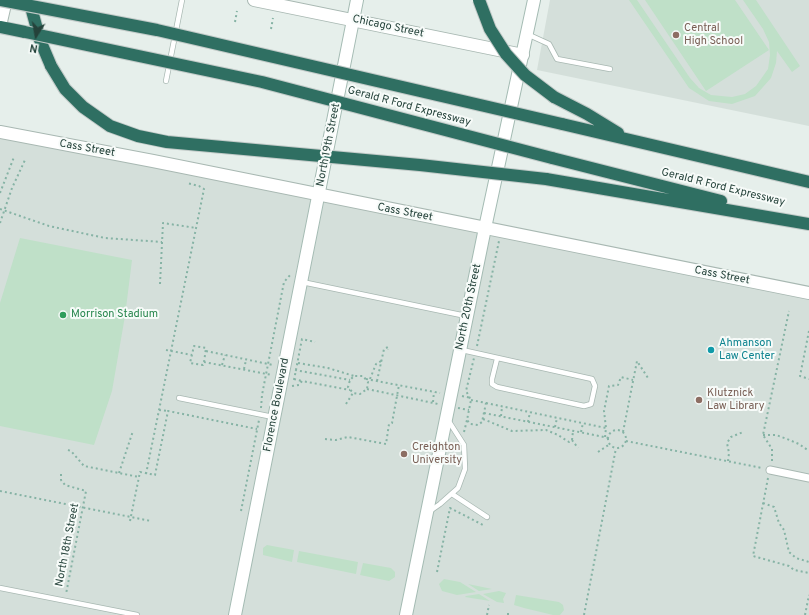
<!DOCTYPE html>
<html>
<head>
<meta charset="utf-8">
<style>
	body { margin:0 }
	#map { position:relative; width:809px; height:615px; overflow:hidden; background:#e6efeb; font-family:Overpass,sans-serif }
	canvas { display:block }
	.north { position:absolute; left:16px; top:16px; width:40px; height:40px; -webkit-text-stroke:3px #f7fbf9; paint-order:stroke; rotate:191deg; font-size:11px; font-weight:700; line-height:16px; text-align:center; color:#24423a }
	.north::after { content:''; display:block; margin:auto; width:14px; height:18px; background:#24423a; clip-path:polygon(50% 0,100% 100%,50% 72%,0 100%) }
</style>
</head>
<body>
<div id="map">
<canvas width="809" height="615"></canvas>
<div class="north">N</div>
</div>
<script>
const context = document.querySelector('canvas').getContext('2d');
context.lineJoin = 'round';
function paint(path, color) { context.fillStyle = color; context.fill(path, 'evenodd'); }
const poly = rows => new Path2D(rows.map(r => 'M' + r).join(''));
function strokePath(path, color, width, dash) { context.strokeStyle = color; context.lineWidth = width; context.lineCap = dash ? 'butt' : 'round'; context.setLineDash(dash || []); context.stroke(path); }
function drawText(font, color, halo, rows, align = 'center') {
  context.font = font + ' Overpass,sans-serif'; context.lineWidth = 4; context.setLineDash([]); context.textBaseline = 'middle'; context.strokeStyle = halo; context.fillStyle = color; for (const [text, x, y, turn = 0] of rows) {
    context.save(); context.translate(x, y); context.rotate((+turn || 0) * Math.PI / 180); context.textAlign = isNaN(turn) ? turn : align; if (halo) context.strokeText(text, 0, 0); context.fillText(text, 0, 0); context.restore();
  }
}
paint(poly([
	[550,0,809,0,809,126,537,70],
	[0,132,809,293,809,615,0,615]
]), '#d4dfda');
paint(poly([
	[629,0,637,0,690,78,699,88,711,95,732,97,745,94,756,86,768,69,770,55,769,42,763,29,743,0,756,0,800,66,792,72,777,51,776,63,771,78,755,96,732,104,709,101,689,88],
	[645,0,735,0,769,50,706,91],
	[20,238,132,260,125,316,112,391,94,445,0,426,0,303],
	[267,545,294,550,292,562,263,555,263,548],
	[299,551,358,562,356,574,297,562],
	[363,563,391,568,395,572,395,577,389,581,360,575],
	[444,579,460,582,476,592,457,595,442,591,439,584],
	[468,584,492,589,479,591],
	[499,591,506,593,503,599,504,603,497,602,483,594],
	[479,594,490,601,465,597,466,596],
	[516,595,559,602,563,605,564,610,560,615,553,615,524,608,514,605]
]), '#bfe0c8');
const service = poly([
	[527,34,549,44,557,59,610,69],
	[166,81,182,0],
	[302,282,466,316],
	[462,350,592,379,595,386,591,404,584,406,497,387,492,384,492,379,497,359],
	[179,398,273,417],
	[452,494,487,517],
	[430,511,440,504,458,488,465,469,464,445,448,420],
	[0,588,137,615]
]);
const pedestrian = poly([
	[770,470,809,478]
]);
const tertiary = poly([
	[254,0,523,55],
	[0,26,6,0],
	[0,132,153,161,809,293]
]);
const secondary = poly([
	[235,615,357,0],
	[406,615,485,228,534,0]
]);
const motorway = poly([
	[29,0,40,40,51,66],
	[0,27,25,32],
	[554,97,587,114,618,133],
	[562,124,809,182],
	[552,158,721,201],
	[546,179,809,224]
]);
strokePath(service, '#a8b8b2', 6);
strokePath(pedestrian, '#a8b8b2', 9);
strokePath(tertiary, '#a8b8b2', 14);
strokePath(secondary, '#a4bbb3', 14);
strokePath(motorway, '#c2cac8', 14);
strokePath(poly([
	[235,22,237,11],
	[271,29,273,18],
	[0,193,14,157],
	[0,209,49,226,105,238,162,242],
	[0,223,12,188,25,160],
	[160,284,163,223,196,228],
	[809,331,800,376,809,379],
	[477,346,499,241],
	[166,350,192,355],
	[206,351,273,365],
	[204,362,206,348,194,346,190,363,203,365,204,362,272,375],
	[298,363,328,368,354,376],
	[222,365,225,355],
	[244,369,246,360],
	[295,370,350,380],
	[294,379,302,381],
	[366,379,440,393],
	[370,379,376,364,381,361],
	[294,380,302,339,315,342],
	[377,381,384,349,388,347,388,350],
	[292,386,299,385,302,381,350,390],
	[367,389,438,404],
	[462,396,471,398],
	[471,400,486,403,482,422,478,425,470,424,467,420,471,400,466,391,474,358],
	[433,402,434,392],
	[486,403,606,428],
	[346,404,353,393,348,387,350,380,354,376,363,376,368,382,367,389,360,394,353,393],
	[261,408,262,395,284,282,291,274],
	[458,408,469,410],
	[159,410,168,411],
	[484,413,609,438],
	[501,416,502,407],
	[483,419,512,431,546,430,558,435,569,442,572,440,578,448],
	[528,422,530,412],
	[555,427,557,418],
	'608 439a9 9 0 1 1 18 0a9 9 0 1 1-18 0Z',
	[464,432,467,420],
	[581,432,583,423],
	[623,432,637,361,648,378],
	[763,435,776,435,787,439,799,444,809,451],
	[605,437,606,428,604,411,609,386,618,385,621,377,633,380],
	[325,439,336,440,348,437,386,444,389,424,392,423,399,385],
	[572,440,573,431],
	[626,441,762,468],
	[68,450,71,451,84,466,139,477],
	[598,452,610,444],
	[728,461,729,453,727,443,731,437,743,432],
	[772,461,772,449,763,435,789,311],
	[119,473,133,431],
	[61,474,61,480,65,485,86,491,66,594],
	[146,474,204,189,199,186,187,183],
	[768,478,753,556,789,566,794,570,809,573],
	[0,491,151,521],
	[763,503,774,507,779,523,784,530,789,552,796,558,809,562],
	[241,511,259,420],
	[130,521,140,472,155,475,168,411,257,429],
	[437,572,450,508,485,526],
	[487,615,489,605],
	[508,615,508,610],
	[584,615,616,448],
	[805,615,809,595]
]), '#86b3a5', 2, [2, 3]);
strokePath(service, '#fff', 4.5);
strokePath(pedestrian, '#fff', 7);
strokePath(tertiary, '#fff', 12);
strokePath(secondary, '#fff', 12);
strokePath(motorway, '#2f6f62', 12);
const motorwayBridge = poly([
	[0,0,157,30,562,124],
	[479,0,490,29,506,54,525,75,554,97],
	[25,32,262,82,552,158],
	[51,66,65,89,83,107,110,126,138,136,167,142,420,165,546,179]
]);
strokePath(motorwayBridge, '#c2cac8', 14, []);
strokePath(motorwayBridge, '#2f6f62', 12);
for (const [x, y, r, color] of [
	[676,35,4,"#8d6e63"],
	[63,315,4,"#2e9e5b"],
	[711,350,4,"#0f9aa8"],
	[699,400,4,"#8d6e63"],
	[404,454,4,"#8d6e63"]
]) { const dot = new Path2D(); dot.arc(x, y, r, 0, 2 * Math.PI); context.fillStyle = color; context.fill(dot); strokePath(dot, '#f7fbf9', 1.5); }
drawText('11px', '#24423a', '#f7fbf9', [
	["Chicago Street",388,27,12],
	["Gerald R Ford Expressway",409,107,15],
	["North 19th Street",329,145,-79],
	["Cass Street",87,149,10],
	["Gerald R Ford Expressway",723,188,14],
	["Cass Street",405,213,11],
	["Cass Street",722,276,11],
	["North 20th Street",469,307,-78],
	["Florence Boulevard",277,405,-79],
	["North 18th Street",68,545,-79]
]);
drawText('11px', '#785e54', '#f7fbf9', [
	["Central",684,29],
	["High School",684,42],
	["Klutznick",707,394],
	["Law Library",707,407],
	["Creighton",412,448],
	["University",412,461]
], 'left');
drawText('11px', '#27864d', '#f7fbf9', [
	["Morrison Stadium",71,315]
], 'left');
drawText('11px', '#0d838f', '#f7fbf9', [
	["Ahmanson",719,344],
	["Law Center",719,357]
], 'left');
</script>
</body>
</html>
